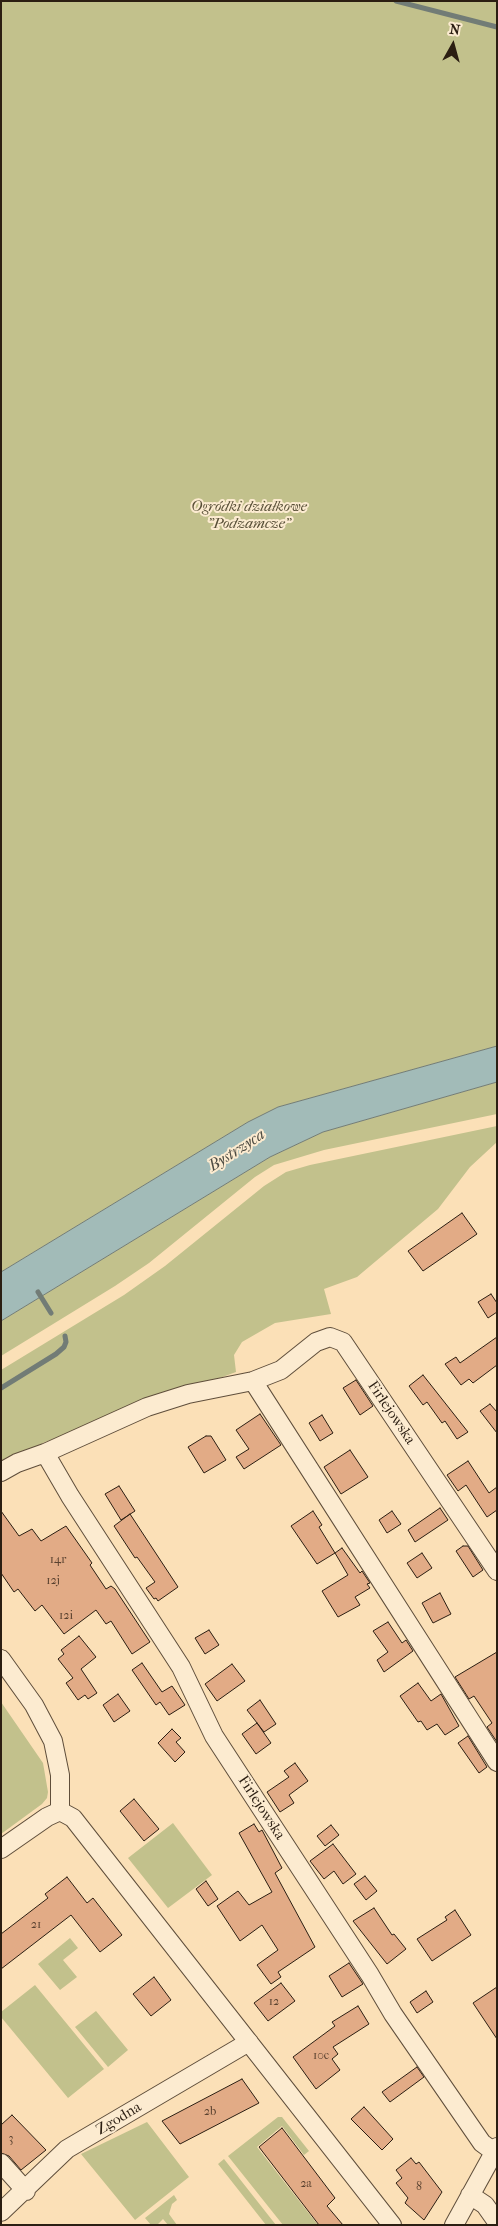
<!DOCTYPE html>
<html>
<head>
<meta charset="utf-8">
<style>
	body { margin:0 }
	#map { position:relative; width:498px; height:2226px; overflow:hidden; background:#fbe0b7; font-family:"IM FELL French Canon",serif }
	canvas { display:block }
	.frame { position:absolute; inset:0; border:2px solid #2b1e12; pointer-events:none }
	.north { position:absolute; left:428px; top:20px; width:50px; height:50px; -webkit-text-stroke:4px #fcebd0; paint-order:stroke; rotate:7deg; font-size:14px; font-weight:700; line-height:20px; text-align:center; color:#2b1e12 }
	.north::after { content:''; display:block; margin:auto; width:18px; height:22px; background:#2b1e12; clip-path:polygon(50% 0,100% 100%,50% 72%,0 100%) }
</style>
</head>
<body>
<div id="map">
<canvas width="498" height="2226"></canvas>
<div class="frame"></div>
<div class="north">N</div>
</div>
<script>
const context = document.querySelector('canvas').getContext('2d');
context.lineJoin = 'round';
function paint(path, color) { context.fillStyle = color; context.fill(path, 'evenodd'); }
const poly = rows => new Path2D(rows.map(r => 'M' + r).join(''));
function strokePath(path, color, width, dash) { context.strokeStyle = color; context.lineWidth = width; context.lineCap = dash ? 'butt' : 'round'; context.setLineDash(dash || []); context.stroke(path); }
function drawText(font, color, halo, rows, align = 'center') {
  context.font = font + ' "IM FELL French Canon",serif'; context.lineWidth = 4; context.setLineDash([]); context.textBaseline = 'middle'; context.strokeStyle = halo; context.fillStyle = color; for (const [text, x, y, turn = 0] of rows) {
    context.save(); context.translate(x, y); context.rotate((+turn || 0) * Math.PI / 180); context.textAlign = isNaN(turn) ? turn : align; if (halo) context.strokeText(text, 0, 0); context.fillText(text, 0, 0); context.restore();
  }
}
paint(poly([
	[1,1,497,1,497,1046,278,1107,248,1122,1,1272],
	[497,1082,497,1114,324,1150,274,1165,255,1177,149,1263,115,1286,1,1356,1,1321,270,1157,323,1132],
	[497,1126,497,1142,470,1167,438,1209,357,1277,324,1289,331,1314,275,1323,242,1342,234,1355,236,1372,45,1442,1,1465,1,1370,124,1295,165,1266,264,1186,286,1172,310,1165],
	[1,1702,43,1763,48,1792,47,1798,42,1804,1,1834],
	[173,1823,212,1875,168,1908,128,1858],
	[70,1938,78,1948,63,1960,77,1977,60,1990,38,1964],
	[35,1985,104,2069,68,2098,1,2017,1,2012],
	[96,2011,128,2050,108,2067,75,2027],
	[278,2117,282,2117,309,2151,304,2155,282,2126,257,2147,318,2225,283,2225,228,2156],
	[147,2122,189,2177,135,2220,81,2154],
	[224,2159,276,2225,266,2225,218,2164],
	[174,2195,177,2200,172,2204,169,2214,177,2225,168,2225,163,2219,157,2225,151,2225,145,2218]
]), '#c2c18c');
const water = poly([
	[497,1046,497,1082,323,1132,270,1157,1,1321,1,1272,248,1122,278,1107,497,1046]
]);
paint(water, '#a2bbb8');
strokePath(water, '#727c76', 1);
strokePath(poly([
	[396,1,497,27],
	[38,1292,51,1313],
	[1,1388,56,1354,64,1347,66,1342,65,1336]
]), '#727c76', 5);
const building = poly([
	[462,1213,477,1234,423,1271,408,1251,462,1213],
	[491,1294,497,1303,497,1312,488,1318,478,1302,491,1294],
	[497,1337,497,1365,473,1383,469,1379,461,1385,445,1364,456,1357,460,1363,497,1337],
	[423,1375,468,1432,457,1439,445,1421,442,1423,427,1402,423,1405,409,1386,423,1375],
	[356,1380,373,1406,360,1415,343,1388,356,1380],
	[490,1404,497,1412,497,1433,480,1411,490,1404],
	[260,1414,281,1445,244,1469,236,1457,249,1449,236,1430,260,1414],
	[322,1415,333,1433,320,1441,309,1423,322,1415],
	[206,1436,211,1436,226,1460,204,1473,188,1447,206,1436],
	[350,1450,368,1477,341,1494,324,1467,350,1450],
	[468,1461,489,1493,497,1487,497,1510,487,1517,466,1485,458,1491,447,1475,468,1461],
	[119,1486,135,1511,121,1520,105,1494,119,1486],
	[440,1508,448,1520,415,1542,408,1530,440,1508],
	[1,1511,19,1536,32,1529,41,1541,66,1526,92,1563,90,1565,106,1589,111,1586,115,1589,150,1642,132,1654,111,1621,106,1624,96,1610,64,1634,42,1605,35,1611,18,1589,14,1592,1,1573,1,1511],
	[313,1511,322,1525,319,1527,335,1553,317,1564,291,1526,313,1511],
	[392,1511,401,1524,387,1533,379,1520,392,1511],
	[130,1514,178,1587,158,1601,156,1598,154,1599,146,1588,155,1582,137,1557,135,1558,114,1526,130,1514],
	[463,1546,468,1546,483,1570,473,1577,456,1551,463,1546],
	[342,1548,360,1573,362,1571,370,1583,367,1584,370,1588,355,1597,360,1605,338,1617,322,1591,348,1575,335,1553,342,1548],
	[422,1553,432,1568,417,1578,407,1563,422,1553],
	[440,1593,451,1614,433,1623,422,1603,440,1593],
	[388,1622,402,1643,406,1640,413,1651,384,1672,377,1660,388,1652,373,1631,388,1622],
	[209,1630,219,1645,205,1654,195,1638,209,1630],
	[79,1636,96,1657,81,1669,97,1693,88,1699,85,1695,78,1700,66,1683,73,1678,58,1659,64,1654,61,1650,79,1636],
	[497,1652,497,1742,487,1727,492,1723,474,1696,469,1699,455,1677,497,1652],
	[142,1663,162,1692,172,1686,185,1705,169,1715,160,1702,156,1705,132,1670,142,1663],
	[232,1664,245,1681,217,1701,205,1684,232,1664],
	[418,1683,431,1701,441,1694,459,1726,445,1735,437,1724,427,1730,421,1721,418,1722,400,1696,418,1683],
	[118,1694,130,1711,114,1722,103,1705,118,1694],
	[260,1700,276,1724,264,1732,247,1710,260,1700],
	[257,1723,271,1743,256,1754,242,1734,257,1723],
	[172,1729,181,1738,176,1742,185,1752,175,1762,158,1743,172,1729],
	[468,1736,487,1767,479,1773,458,1743,468,1736],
	[295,1763,308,1781,289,1795,294,1803,280,1812,267,1792,289,1777,284,1771,295,1763],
	[134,1799,159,1829,144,1841,120,1811,134,1799],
	[254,1824,259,1832,262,1830,282,1868,275,1873,315,1947,278,1972,281,1977,271,1984,257,1965,278,1950,262,1925,240,1941,217,1906,238,1891,249,1905,272,1892,239,1833,254,1824],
	[331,1825,339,1835,325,1846,317,1836,331,1825],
	[333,1844,356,1874,343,1884,334,1871,324,1879,310,1861,333,1844],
	[365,1876,377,1891,366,1900,354,1884,365,1876],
	[67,1877,87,1903,93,1898,122,1935,100,1952,71,1915,1,1969,1,1934,48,1898,45,1894,67,1877],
	[206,1881,218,1899,208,1906,196,1889,206,1881],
	[374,1908,392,1935,394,1934,406,1949,387,1964,353,1921,374,1908],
	[455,1910,471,1935,432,1961,417,1939,447,1920,445,1917,455,1910],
	[349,1963,363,1984,342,1997,329,1976,349,1963],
	[154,1977,171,2000,151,2016,133,1994,154,1977],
	[281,1983,295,2001,268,2021,254,2003,281,1983],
	[497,1987,497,2039,473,2003,497,1987],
	[426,1991,433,2002,417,2013,410,2002,426,1991],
	[358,2006,369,2024,333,2047,338,2054,332,2059,340,2070,316,2089,293,2057,335,2026,332,2022,358,2006],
	[417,2067,424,2077,390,2102,382,2092,417,2067],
	[242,2079,259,2103,180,2144,162,2121,242,2079],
	[364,2107,393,2139,382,2150,351,2119,364,2107],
	[12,2115,46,2150,21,2170,9,2156,1,2153,1,2125,12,2115],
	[282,2128,335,2198,327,2206,343,2225,319,2225,259,2147,282,2128],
	[411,2158,416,2164,419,2162,442,2192,424,2220,405,2203,408,2198,396,2183,402,2178,396,2170,411,2158]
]);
paint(building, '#e2ab86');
strokePath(building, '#2b1e12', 1);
const minor = poly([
	[253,1381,497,1762],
	[45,1453,70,1496,181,1667,214,1736,370,1975,393,2014,482,2143,497,2154],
	[1,1472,17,1463,45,1453,147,1407,188,1394,253,1381,281,1370,316,1342,330,1337,343,1342,497,1571],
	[1,1659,34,1705,53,1741,60,1775,60,1811],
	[60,1811,73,1818,392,2225],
	[1,1849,47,1817,60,1811],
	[1,2163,26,2191],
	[470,2195,485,2205,497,2222],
	[1,2212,67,2149,249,2042],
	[454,2225,497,2147]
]);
strokePath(minor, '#5f4e3b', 20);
strokePath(minor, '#fcebd0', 18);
drawText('12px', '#59412f', null, [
	["14r",58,1560],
	["12j",53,1581],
	["12i",66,1616],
	["21",36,1925],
	["12",274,2002],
	["10c",321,2056],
	["2b",210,2112],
	["3",11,2139],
	["2a",306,2184],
	["8",419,2187]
]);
drawText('italic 15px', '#584f37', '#fcebd0', [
	["Ogródki działkowe",249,507],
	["\"Podzamcze\"",249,524]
]);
drawText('15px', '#2b1e12', '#fcebd0', [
	["Firlejowska",391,1413,56],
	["Firlejowska",261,1808,57],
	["Zgodna",119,2119,-31]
]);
drawText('italic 16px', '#4f4d44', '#fcebd0', [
	["Bystrzyca",237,1151,-33]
]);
</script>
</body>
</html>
